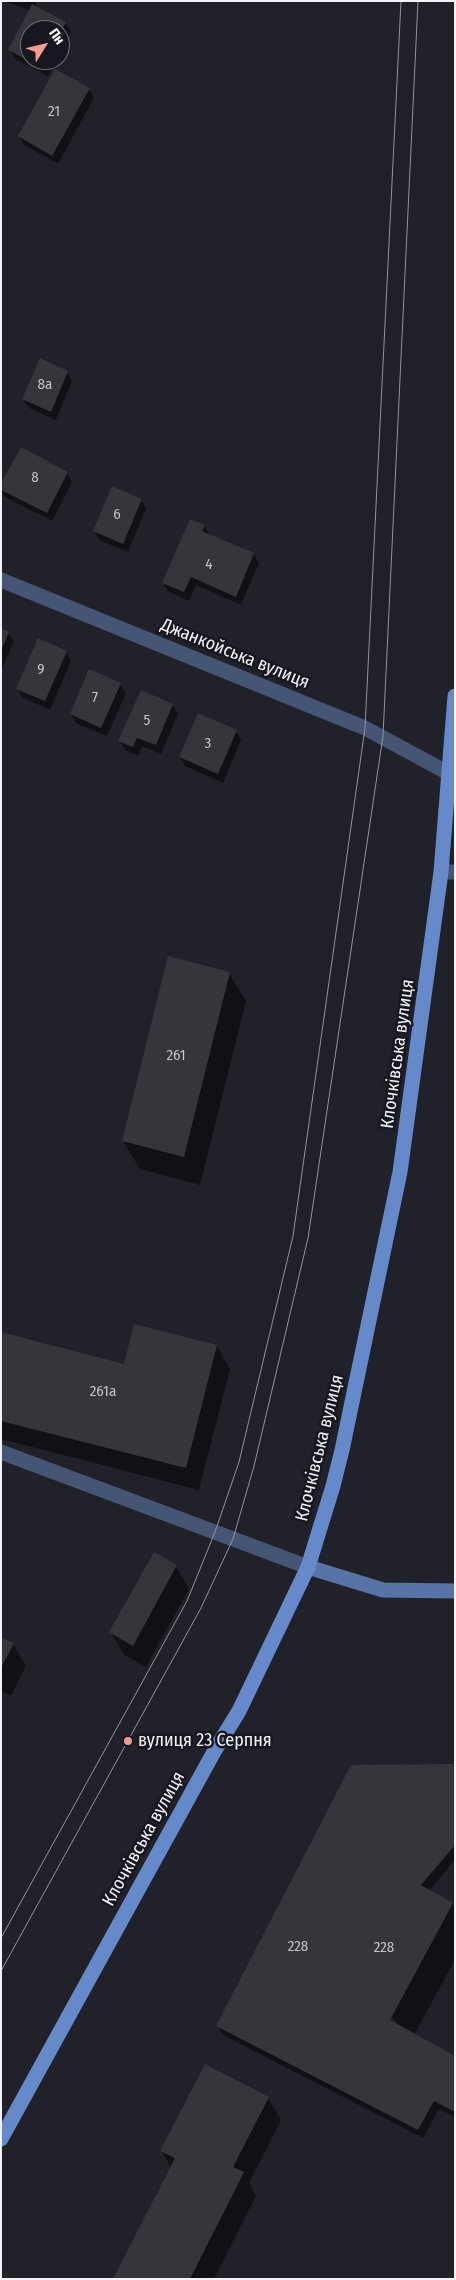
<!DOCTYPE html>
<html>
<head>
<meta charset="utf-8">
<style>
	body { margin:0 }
	#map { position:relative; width:456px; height:2280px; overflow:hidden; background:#212129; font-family:"Fira Sans Condensed",sans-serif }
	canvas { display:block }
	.frame { position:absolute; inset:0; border:2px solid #f2f2f7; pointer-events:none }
	.north { position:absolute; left:20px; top:20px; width:50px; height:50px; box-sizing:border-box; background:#17181f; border:1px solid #6f6f75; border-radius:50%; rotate:54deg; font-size:14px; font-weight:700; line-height:20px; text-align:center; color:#f2f2f7 }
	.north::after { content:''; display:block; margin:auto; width:18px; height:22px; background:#f59c91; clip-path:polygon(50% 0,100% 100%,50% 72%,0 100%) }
</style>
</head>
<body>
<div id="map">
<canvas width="456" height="2280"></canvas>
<div class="frame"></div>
<div class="north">Пн</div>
</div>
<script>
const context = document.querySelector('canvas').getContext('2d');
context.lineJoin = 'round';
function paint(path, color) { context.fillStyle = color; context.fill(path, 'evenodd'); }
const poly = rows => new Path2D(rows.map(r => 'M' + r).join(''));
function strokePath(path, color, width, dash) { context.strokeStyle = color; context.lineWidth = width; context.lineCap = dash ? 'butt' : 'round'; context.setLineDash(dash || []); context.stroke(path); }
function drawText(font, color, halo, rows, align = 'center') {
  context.font = font + ' "Fira Sans Condensed",sans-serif'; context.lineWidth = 5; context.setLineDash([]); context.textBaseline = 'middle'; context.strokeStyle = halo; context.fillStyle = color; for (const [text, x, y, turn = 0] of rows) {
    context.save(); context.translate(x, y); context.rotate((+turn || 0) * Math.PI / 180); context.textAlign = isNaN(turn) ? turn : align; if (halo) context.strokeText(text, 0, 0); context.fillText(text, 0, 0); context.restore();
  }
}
paint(poly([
	[2,1,37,1,35,7,65,23,71,32,60,52,60,30,30,30,30,60,56,60,48,76,15,59,10,50,31,10],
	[89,89,94,98,58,164,24,145,19,136],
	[67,372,72,381,56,420,29,408,23,399],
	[67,473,72,482,52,521,5,497,1,490,1,486],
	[141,500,146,509,128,552,99,540,94,531],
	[204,526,210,536,253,554,259,563,241,605,196,585,189,601,169,592,163,583],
	[1,630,9,633,14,642,1,671],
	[66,652,71,661,50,710,22,697,17,688],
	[120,684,126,693,107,736,76,723,71,714],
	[141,692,173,705,178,714,161,754,142,746,138,756,125,750,120,741],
	[236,731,241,740,223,783,185,766,180,757],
	[229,973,246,1001,200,1185,140,1169,123,1141],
	[1,1334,125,1365,217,1346,230,1369,199,1490,1,1439],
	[154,1554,176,1566,189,1589,146,1667,124,1655,111,1632],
	[1,1638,13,1644,26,1666,11,1696,1,1691],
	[455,1765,455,1860,429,1891,453,1904,455,1907,455,1960,414,2035,455,2058,455,2117,439,2109,423,2138,223,2035,218,2026],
	[355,2000,388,2014,396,2022,395,2024],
	[268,2098,281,2120,249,2183,256,2196,214,2279,114,2279,171,2168,162,2151]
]), '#0007');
paint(poly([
	[32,4,66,22,60,34,60,30,30,30,30,60,46,60,42,68,8,50],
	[55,69,90,88,52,156,18,136],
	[40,358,68,371,51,412,22,399],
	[21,447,68,472,47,513,1,490,1,483],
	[112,486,142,499,123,544,93,531],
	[190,519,205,525,202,531,254,553,236,597,191,577,184,592,162,583],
	[1,628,9,632,1,651],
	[38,638,67,651,45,701,16,689],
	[89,669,121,683,101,728,70,714],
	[141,690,173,704,156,745,137,738,133,747,118,741],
	[198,713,237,730,218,774,179,757],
	[168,956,230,972,184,1157,122,1141],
	[134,1324,217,1345,186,1468,1,1421,1,1332,124,1364],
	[154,1552,177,1565,133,1646,109,1632],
	[1,1637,14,1643,1,1668],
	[455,1764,455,1845,421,1885,453,1903,390,2020,455,2056,455,2112,434,2101,418,2130,216,2026,351,1765],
	[205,2064,269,2097,233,2167,244,2172,190,2279,113,2279,175,2158,160,2151]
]), '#37343c');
strokePath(poly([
	[1,1452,308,1567]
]), '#455675', 15);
strokePath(poly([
	[1,580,365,728,450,774],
	[441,872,455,872]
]), '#455675', 15);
strokePath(poly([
	[308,1567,383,1590,455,1591]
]), '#5873a5', 15);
strokePath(poly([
	[1,2139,215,1750,239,1711,308,1567,333,1486,342,1450,400,1172,441,872,455,696]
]), '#6689ca', 15);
strokePath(poly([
	[1,1938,187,1601,215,1532,239,1462,293,1236,365,728,401,1],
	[1,1971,201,1608,233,1539,254,1466,308,1238,383,736,418,1]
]), '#94949a', 1);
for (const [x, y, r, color] of [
	[128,1741,5,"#f59c91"]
]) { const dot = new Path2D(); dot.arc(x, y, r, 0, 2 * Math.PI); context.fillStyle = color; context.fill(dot); strokePath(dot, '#17181f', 2); }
drawText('15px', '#c3c2c8', null, [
	["21",54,112],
	["8а",45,385],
	["8",35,478],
	["6",117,515],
	["4",209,565],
	["9",41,670],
	["7",95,698],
	["5",147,721],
	["3",208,744],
	["261",176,1056],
	["261а",103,1392],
	["228",298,1947],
	["228",384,1948]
]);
drawText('18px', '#f2f2f7', '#17181f', [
	["Джанкойська вулиця",235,654,22],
	["Клочківська вулиця",398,1054,-82],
	["Клочківська вулиця",320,1448,-76],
	["Клочківська вулиця",144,1839,-61]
]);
drawText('18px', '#f2f2f7', '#17181f', [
	["вулиця 23 Серпня",138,1741]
], 'left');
</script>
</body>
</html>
